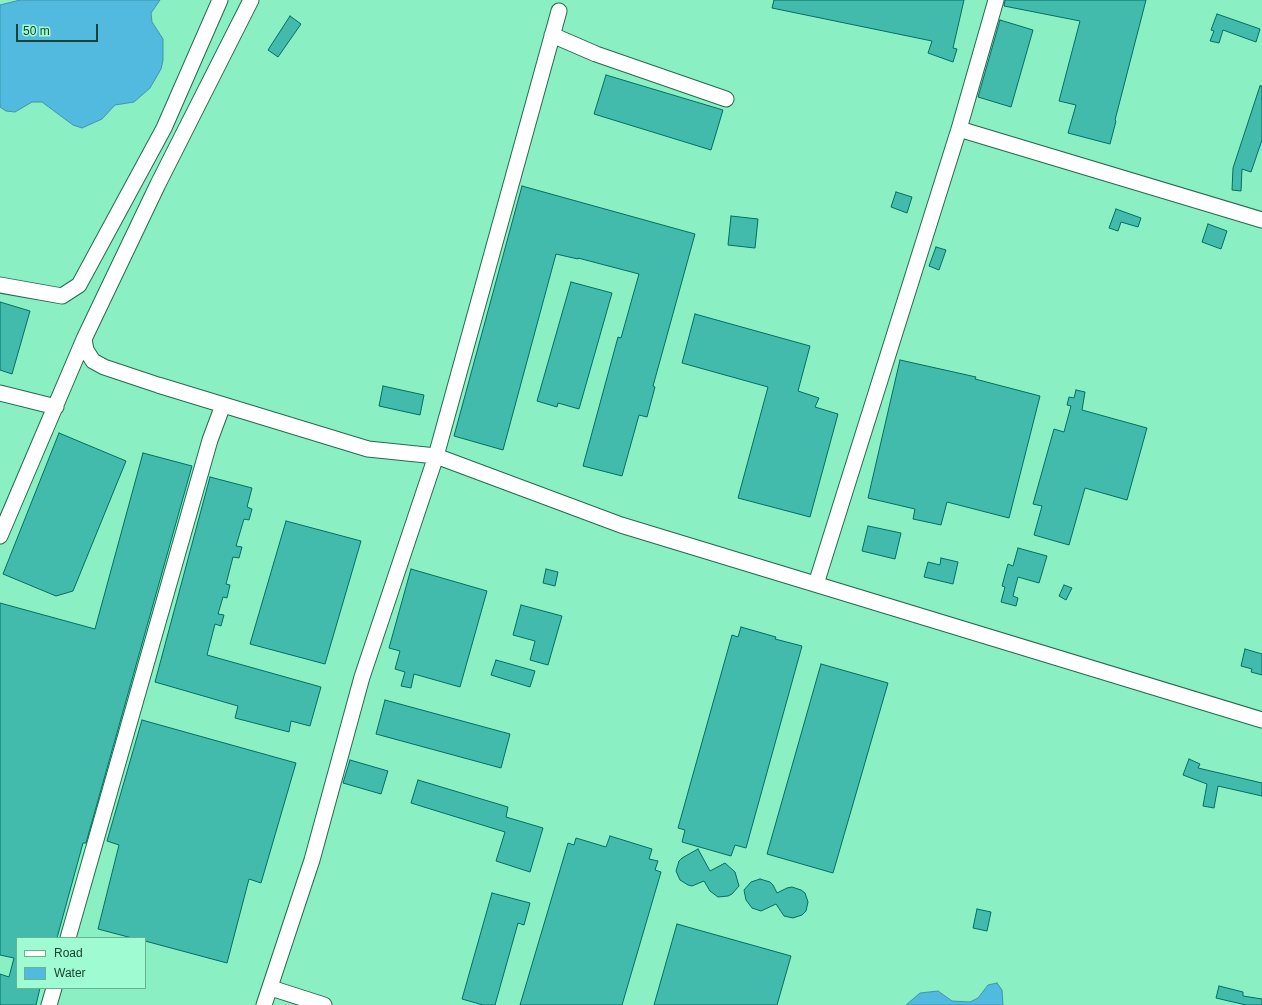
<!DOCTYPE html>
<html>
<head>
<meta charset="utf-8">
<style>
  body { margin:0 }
  #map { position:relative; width:1262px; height:1005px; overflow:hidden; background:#9ffbd1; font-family:Arial,sans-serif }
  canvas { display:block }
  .legend { position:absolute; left:16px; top:937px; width:130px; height:52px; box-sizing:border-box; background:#9ffbd1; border:1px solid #6ab191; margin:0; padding:5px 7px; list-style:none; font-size:12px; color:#1b4232 }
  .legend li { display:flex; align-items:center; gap:8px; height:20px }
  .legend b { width:20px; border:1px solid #6ab191 }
  .scale { position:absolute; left:16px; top:24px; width:82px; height:18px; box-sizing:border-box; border:2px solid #1b4232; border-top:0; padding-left:5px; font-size:12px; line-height:14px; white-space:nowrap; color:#1b4232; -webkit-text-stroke:3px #9ffbd1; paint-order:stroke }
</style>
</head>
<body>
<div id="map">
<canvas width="1262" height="1005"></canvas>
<ul class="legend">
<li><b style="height:5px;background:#fff"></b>Road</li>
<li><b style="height:11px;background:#51bade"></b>Water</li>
</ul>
<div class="scale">50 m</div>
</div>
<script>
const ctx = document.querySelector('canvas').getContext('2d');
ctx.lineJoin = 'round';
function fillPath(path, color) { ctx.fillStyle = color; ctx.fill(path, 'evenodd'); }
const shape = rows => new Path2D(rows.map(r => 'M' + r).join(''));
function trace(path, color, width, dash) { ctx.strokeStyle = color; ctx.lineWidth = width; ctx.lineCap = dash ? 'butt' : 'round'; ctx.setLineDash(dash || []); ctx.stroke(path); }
fillPath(shape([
  [0,0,1262,0,1262,1005,0,1005],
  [17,938,145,938,145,988,17,988]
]), '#8aefc2');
const water = shape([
  [20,0,160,0,151,13,152,22,163,39,163,60,161,69,150,88,134,102,115,105,102,119,82,128,73,125,42,102,32,102,15,112,6,111,0,107,0,5,20,0],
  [997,983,1002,990,1003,1005,906,1005,920,993,938,991,952,1001,970,1002,978,998,988,985,997,983]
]);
fillPath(water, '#51bade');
trace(water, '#4196aa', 1);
const building = shape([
  [774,0,964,0,953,48,957,49,953,62,928,53,932,41,772,8,774,0],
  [1005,0,1146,0,1115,120,1116,121,1110,144,1068,133,1076,105,1059,101,1080,21,1004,6,1005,0],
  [1217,14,1260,29,1256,42,1223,30,1219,43,1210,41,1214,31,1211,30,1217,14],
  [290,16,301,24,278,57,268,50,290,16],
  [1000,20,1033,30,1011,107,978,97,1000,20],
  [606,75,723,110,711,150,594,114,606,75],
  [1260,86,1262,86,1262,140,1251,172,1242,169,1241,191,1232,190,1233,168,1260,86],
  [522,186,695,234,653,386,655,387,647,417,639,415,622,476,583,466,618,337,621,338,639,274,578,258,578,259,556,254,503,450,454,436,522,186],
  [896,192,912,197,907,213,891,207,896,192],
  [1116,209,1141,218,1138,227,1121,222,1118,231,1109,228,1116,209],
  [731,216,758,219,755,248,728,245,731,216],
  [1208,224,1227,231,1221,249,1202,242,1208,224],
  [936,247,946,250,939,270,929,266,936,247],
  [571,282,612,293,579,409,558,403,557,407,537,401,571,282],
  [0,302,30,311,12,374,0,370,0,302],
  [695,314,810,346,798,391,819,398,815,407,838,414,810,517,738,498,768,387,682,363,695,314],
  [900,360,976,377,975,379,1040,396,1009,518,947,502,941,525,913,519,915,509,868,498,900,360],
  [383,386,424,395,420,415,379,406,383,386],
  [1076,390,1085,392,1082,410,1147,428,1127,500,1085,488,1069,545,1034,535,1042,506,1033,504,1054,429,1064,432,1071,406,1067,405,1069,397,1074,398,1076,390],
  [59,433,126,461,73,591,56,596,3,574,59,433],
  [143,453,192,466,86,843,83,843,57,938,17,938,17,988,40,988,36,1005,0,1005,0,974,9,977,14,958,0,955,0,603,95,629,143,453],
  [210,477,252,488,247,507,252,509,249,520,244,519,236,546,242,547,239,558,233,557,226,584,230,585,227,598,223,597,218,614,224,615,221,626,215,624,207,655,321,687,310,726,291,721,289,732,235,718,238,706,155,682,210,477],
  [286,521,361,541,325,664,250,644,286,521],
  [868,526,901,533,895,559,862,551,868,526],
  [1018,548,1047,556,1039,583,1018,577,1013,596,1018,598,1016,606,1001,602,1005,587,1002,586,1008,564,1013,566,1018,548],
  [941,558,958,562,953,584,924,577,928,562,940,565,941,558],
  [411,569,487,591,460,687,414,674,411,688,401,686,405,672,395,669,400,651,389,648,411,569],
  [546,569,558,572,555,586,543,583,546,569],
  [1064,585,1072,588,1066,600,1059,596,1064,585],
  [521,605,562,616,548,665,530,660,535,641,513,635,521,605],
  [741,627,776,637,775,639,802,646,746,848,735,845,731,856,682,842,685,830,678,828,732,635,738,637,741,627],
  [1245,649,1262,654,1262,675,1251,672,1252,669,1241,666,1245,649],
  [496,660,535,671,530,687,491,675,496,660],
  [821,664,888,683,833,873,767,854,821,664],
  [385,700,510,734,501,768,376,734,385,700],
  [142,720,296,763,261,883,249,879,227,963,145,941,145,938,132,938,98,929,119,845,107,841,142,720],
  [1189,759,1200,764,1198,768,1262,783,1262,796,1218,786,1214,808,1203,806,1207,784,1183,775,1189,759],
  [350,760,388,771,381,794,343,783,350,760],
  [418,780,508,807,506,817,543,828,530,872,496,861,505,832,411,803,418,780],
  [610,836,652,849,649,859,658,861,655,870,661,872,622,1005,520,1005,568,843,574,845,576,838,606,847,610,836],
  [698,849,710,871,725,863,735,872,739,886,732,894,728,896,718,897,710,891,704,881,692,886,688,885,680,880,676,871,679,861,682,858,698,849],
  [760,879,770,882,773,885,777,893,787,888,792,887,801,890,805,893,808,902,806,911,802,915,793,918,784,916,776,904,761,911,752,908,746,900,744,890,751,882,760,879],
  [492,893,530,903,524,925,518,923,495,1005,483,1005,462,999,492,893],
  [977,909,991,912,987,931,973,928,977,909],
  [677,924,791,956,777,1005,654,1005,677,924],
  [1219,986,1243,992,1243,996,1262,999,1262,1005,1246,1005,1216,998,1219,986]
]);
fillPath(building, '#42bbad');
trace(building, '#046e64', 1);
const minor = shape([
  [251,0,158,184,84,339,86,350,93,361,104,367,158,385,368,449,436,456,621,525,1262,720],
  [552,35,596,54,726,99],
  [959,129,1262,220],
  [0,285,62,296,79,285,164,128,220,0],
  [0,393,56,407],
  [0,536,84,339],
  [816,584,959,129,996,0],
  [68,938,210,440,223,405],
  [271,988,324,1005],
  [49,1005,54,988],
  [264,1005,312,860,362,677,436,456,559,11]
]);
trace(minor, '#236b4f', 17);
trace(minor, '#fff', 15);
</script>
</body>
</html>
